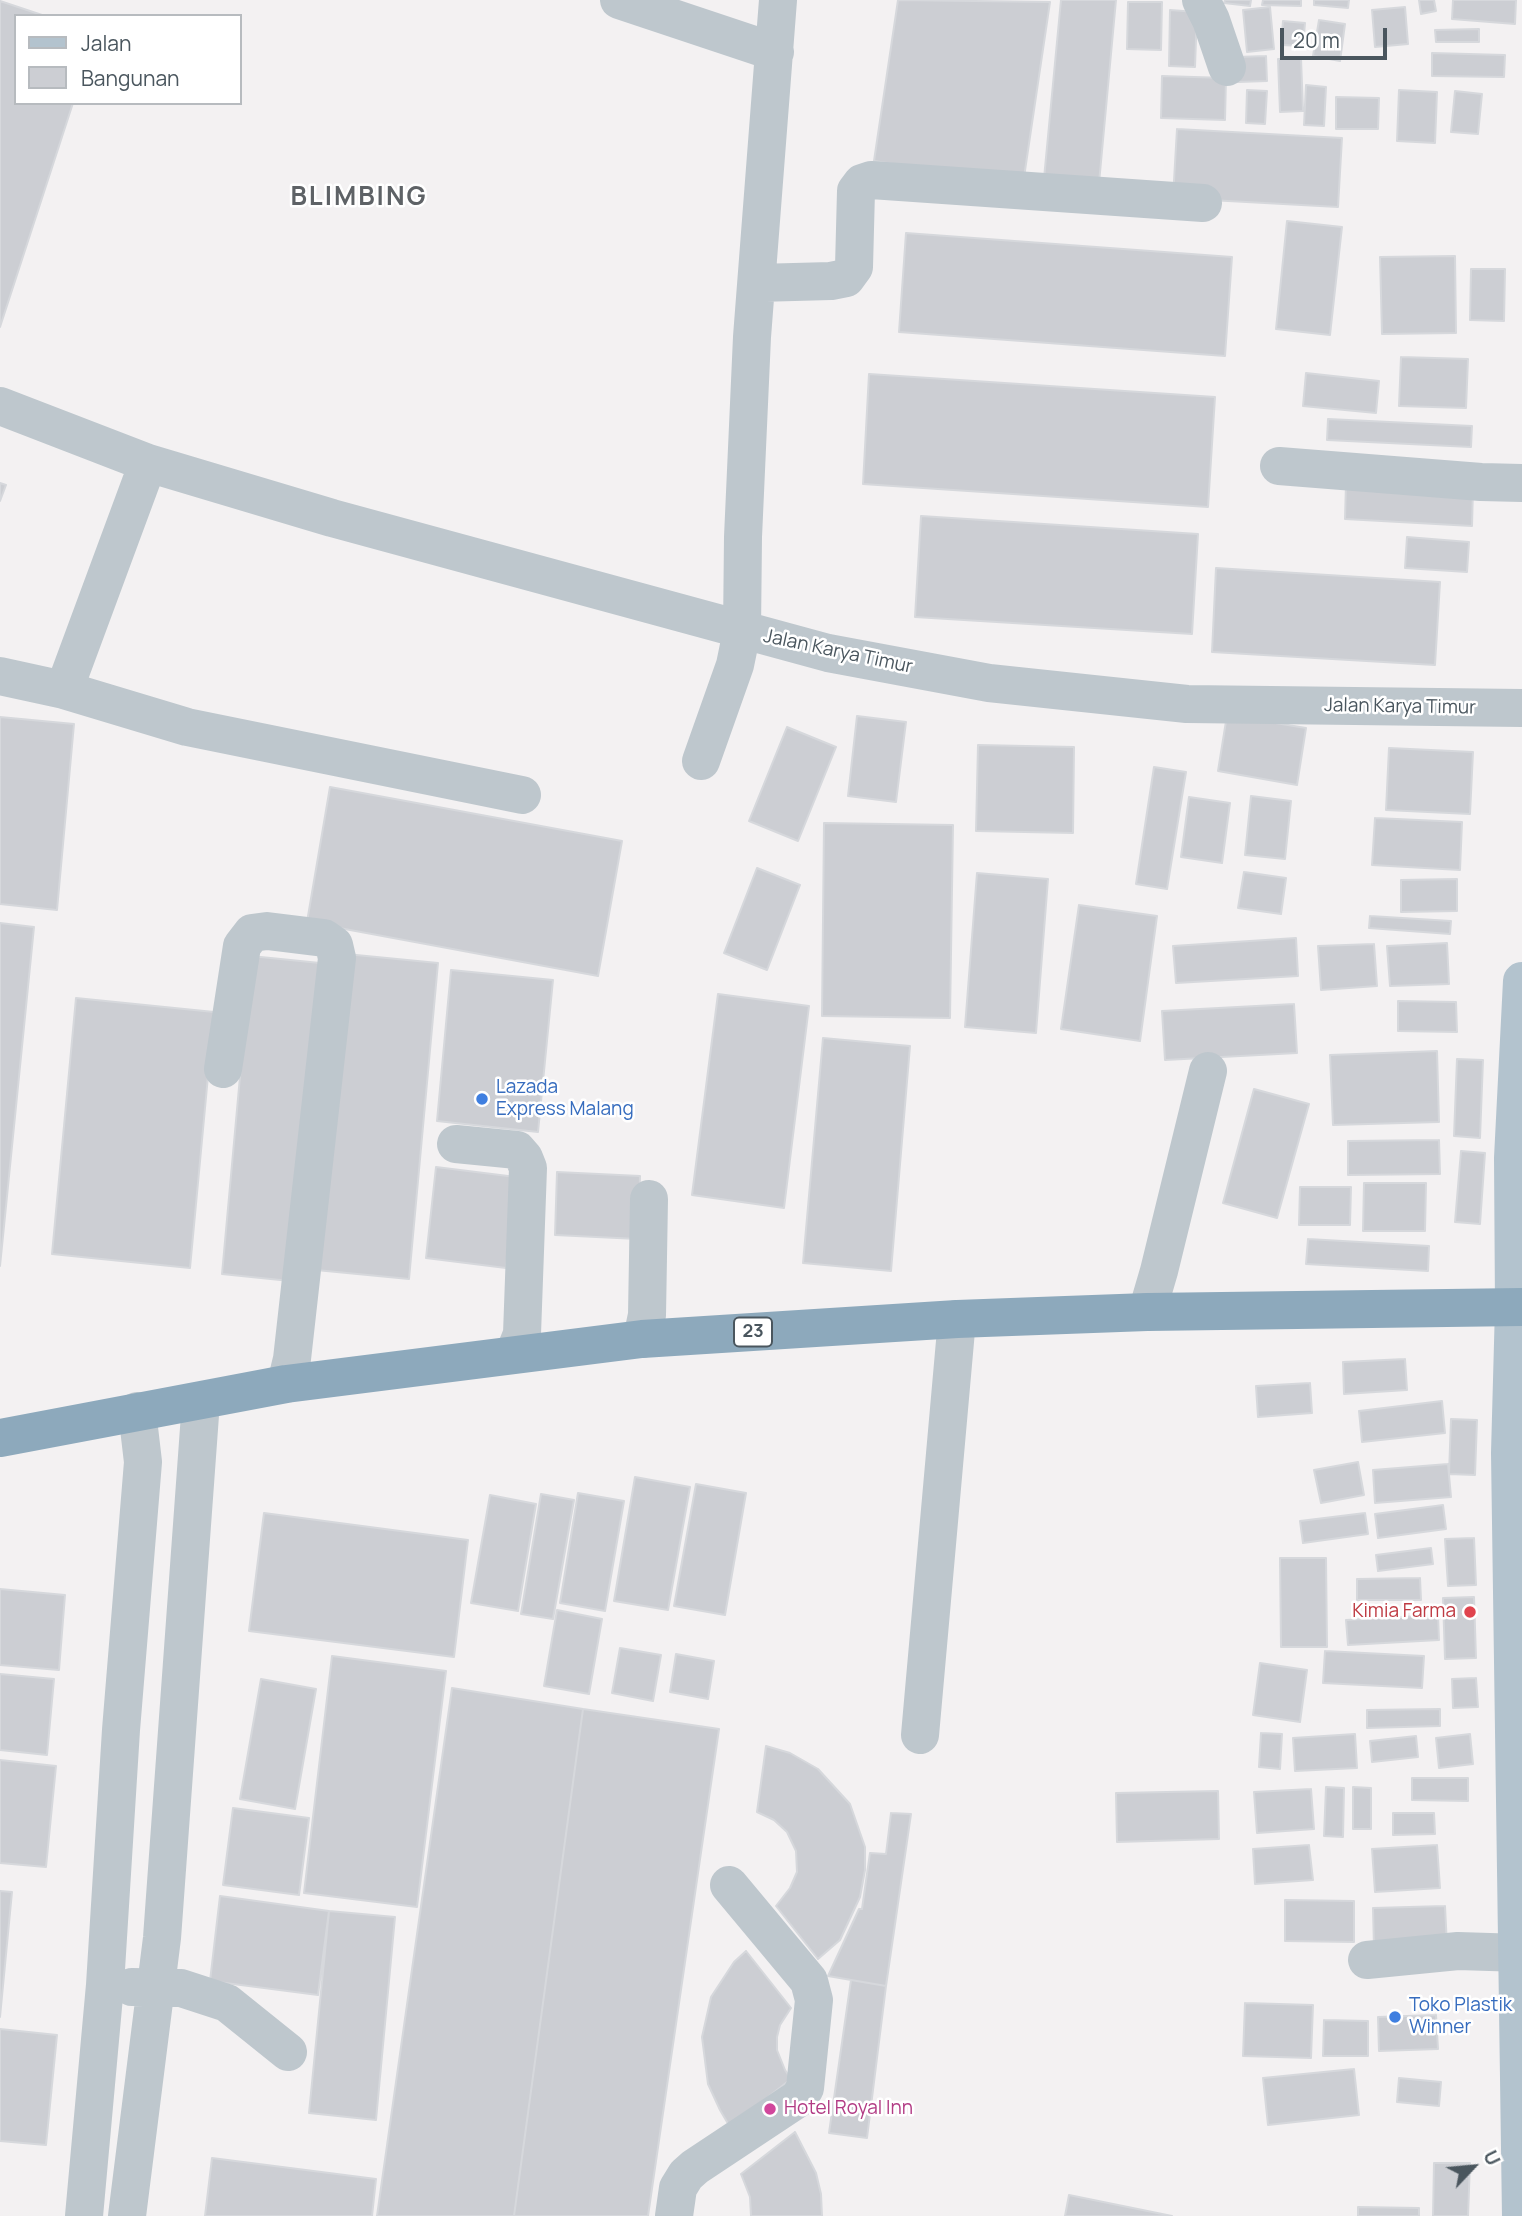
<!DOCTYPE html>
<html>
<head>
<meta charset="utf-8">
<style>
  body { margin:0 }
  #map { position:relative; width:1522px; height:2216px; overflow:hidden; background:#f3f1f2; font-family:Manrope,sans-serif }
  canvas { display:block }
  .legend { position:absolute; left:14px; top:14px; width:228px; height:91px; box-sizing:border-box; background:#fff; border:2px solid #b7bbbf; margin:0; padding:9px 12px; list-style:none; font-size:21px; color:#4a565e }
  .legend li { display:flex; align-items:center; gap:14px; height:35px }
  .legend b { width:35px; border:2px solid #b7bbbf }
  .north { position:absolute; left:1438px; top:2132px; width:70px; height:70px; -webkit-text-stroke:5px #fff; paint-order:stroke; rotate:64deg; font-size:19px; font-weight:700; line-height:28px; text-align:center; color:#4a565e }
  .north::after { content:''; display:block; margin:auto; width:24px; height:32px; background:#4a565e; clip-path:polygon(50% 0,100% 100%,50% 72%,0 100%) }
  .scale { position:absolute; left:1280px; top:28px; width:107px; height:32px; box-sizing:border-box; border:4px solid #4a565e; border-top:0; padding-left:9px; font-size:21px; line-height:24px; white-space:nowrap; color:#4a565e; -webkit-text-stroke:5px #fff; paint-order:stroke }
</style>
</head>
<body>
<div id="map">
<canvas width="1522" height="2216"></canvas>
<ul class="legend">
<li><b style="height:9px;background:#b3c3ce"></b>Jalan</li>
<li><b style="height:19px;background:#ccced3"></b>Bangunan</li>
</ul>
<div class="north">U</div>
<div class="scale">20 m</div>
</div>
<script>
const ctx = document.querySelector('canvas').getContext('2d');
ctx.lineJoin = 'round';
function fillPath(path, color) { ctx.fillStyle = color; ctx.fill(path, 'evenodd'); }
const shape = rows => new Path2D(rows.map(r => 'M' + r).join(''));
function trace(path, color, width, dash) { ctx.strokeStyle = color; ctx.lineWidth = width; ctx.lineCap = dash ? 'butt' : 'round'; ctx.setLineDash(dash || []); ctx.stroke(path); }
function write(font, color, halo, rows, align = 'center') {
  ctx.font = font + ' Manrope,sans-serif'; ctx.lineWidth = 5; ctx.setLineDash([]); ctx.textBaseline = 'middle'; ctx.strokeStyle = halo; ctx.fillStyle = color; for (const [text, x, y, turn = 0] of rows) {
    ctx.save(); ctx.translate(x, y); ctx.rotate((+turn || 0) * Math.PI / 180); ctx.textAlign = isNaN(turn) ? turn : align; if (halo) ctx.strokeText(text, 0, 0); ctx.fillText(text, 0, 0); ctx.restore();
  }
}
const building = shape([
  [898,0,1050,2,1023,184,874,161,898,0],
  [1061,0,1116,0,1098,194,1043,189,1061,0],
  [1225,0,1251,0,1250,6,1224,3,1225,0],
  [1263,0,1301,0,1301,6,1262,5,1263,0],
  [1314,0,1349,0,1348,8,1314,5,1314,0],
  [1419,0,1434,0,1436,11,1421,14,1419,0],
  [1453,0,1516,0,1515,24,1452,19,1453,0],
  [0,1,45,16,16,16,16,103,73,103,0,327,0,1],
  [1128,2,1162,2,1161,50,1127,49,1128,2],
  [1270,7,1274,49,1247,52,1243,10,1270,7],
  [1405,7,1408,44,1375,47,1372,10,1405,7],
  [1170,10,1197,12,1195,67,1169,66,1170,10],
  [1319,20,1345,24,1340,61,1313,56,1319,20],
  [1283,21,1305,23,1303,46,1281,45,1283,21],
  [1479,29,1479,42,1436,42,1435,30,1479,29],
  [1432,53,1505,55,1504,77,1432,76,1432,53],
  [1266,56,1267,81,1238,82,1237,57,1266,56],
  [1301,58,1303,111,1280,112,1278,59,1301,58],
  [1162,76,1226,78,1225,120,1161,118,1162,76],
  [1306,85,1326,87,1324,126,1304,125,1306,85],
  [1247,90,1267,91,1265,124,1246,123,1247,90],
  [1399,90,1437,92,1435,143,1397,141,1399,90],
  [1455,91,1482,94,1478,134,1451,132,1455,91],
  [1336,97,1379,98,1378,129,1336,129,1336,97],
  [1177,129,1342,138,1338,207,1173,198,1177,129],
  [1287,221,1342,227,1330,335,1276,329,1287,221],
  [906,233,1232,257,1225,356,899,332,906,233],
  [1455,256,1456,333,1382,334,1380,257,1455,256],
  [1471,269,1505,269,1504,321,1470,320,1471,269],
  [1401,357,1468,359,1466,408,1399,406,1401,357],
  [1306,373,1379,381,1376,413,1303,406,1306,373],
  [869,374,1215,397,1208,507,863,484,869,374],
  [1328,419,1472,426,1471,447,1327,440,1328,419],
  [0,483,6,485,0,501,0,483],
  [1346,483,1473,489,1472,526,1345,519,1346,483],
  [921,516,1198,534,1192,634,915,617,921,516],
  [1407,537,1469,542,1467,572,1405,568,1407,537],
  [1216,568,1440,582,1435,665,1212,652,1216,568],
  [1227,715,1306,728,1297,785,1218,771,1227,715],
  [857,716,906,722,896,802,848,796,857,716],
  [0,717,74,724,57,910,0,904,0,717],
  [787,727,836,747,798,841,749,821,787,727],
  [978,745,1074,747,1073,833,976,831,978,745],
  [1389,748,1473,752,1470,814,1386,810,1389,748],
  [1154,767,1186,772,1167,889,1136,884,1154,767],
  [330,787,622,841,598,976,307,922,330,787],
  [1251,796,1291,801,1285,859,1245,855,1251,796],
  [1189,797,1230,803,1222,863,1181,857,1189,797],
  [1375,818,1462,822,1460,870,1372,865,1375,818],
  [824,823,953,825,950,1018,822,1016,824,823],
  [757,868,800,885,767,970,724,953,757,868],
  [1244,872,1286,878,1281,914,1238,908,1244,872],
  [977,873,1048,879,1036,1033,965,1027,977,873],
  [1457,879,1457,911,1401,912,1401,880,1457,879],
  [1079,905,1157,916,1140,1041,1061,1029,1079,905],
  [1370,916,1451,921,1450,934,1369,928,1370,916],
  [0,923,34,927,0,1266,0,923],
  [1296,938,1298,976,1176,983,1173,946,1296,938],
  [1447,943,1449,984,1390,986,1387,946,1447,943],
  [1374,944,1377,986,1321,990,1318,946,1374,944],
  [346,954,438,963,409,1279,316,1270,346,954],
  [251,956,320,963,290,1281,222,1274,251,956],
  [451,970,553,980,538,1132,437,1121,451,970],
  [718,994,809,1006,784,1208,692,1195,718,994],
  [76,998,214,1012,190,1268,52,1254,76,998],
  [1398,1001,1456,1002,1457,1032,1398,1031,1398,1001],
  [1294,1004,1297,1053,1165,1060,1162,1011,1294,1004],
  [823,1038,910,1046,891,1271,803,1263,823,1038],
  [1437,1051,1439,1122,1333,1125,1330,1055,1437,1051],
  [1457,1059,1483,1060,1480,1138,1454,1136,1457,1059],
  [1254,1089,1309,1104,1277,1218,1223,1203,1254,1089],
  [1439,1140,1440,1174,1348,1175,1348,1141,1439,1140],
  [1461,1151,1485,1153,1480,1224,1455,1222,1461,1151],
  [436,1167,516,1177,506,1268,426,1258,436,1167],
  [557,1172,640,1176,638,1239,555,1235,557,1172],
  [1364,1183,1426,1183,1425,1231,1363,1231,1364,1183],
  [1300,1187,1351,1187,1350,1225,1299,1225,1300,1187],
  [1308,1239,1429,1246,1428,1271,1306,1264,1308,1239],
  [1405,1359,1407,1390,1344,1394,1343,1362,1405,1359],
  [1310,1383,1312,1413,1258,1417,1256,1386,1310,1383],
  [1442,1401,1445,1433,1362,1442,1359,1411,1442,1401],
  [1451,1419,1477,1420,1475,1475,1449,1474,1451,1419],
  [1358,1462,1364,1495,1321,1503,1314,1470,1358,1462],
  [1448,1464,1451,1497,1375,1503,1373,1470,1448,1464],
  [635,1477,690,1487,668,1610,614,1601,635,1477],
  [696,1484,746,1493,725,1615,674,1606,696,1484],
  [578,1493,624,1501,605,1611,560,1603,578,1493],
  [541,1494,574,1500,553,1619,521,1614,541,1494],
  [490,1495,536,1504,518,1611,471,1603,490,1495],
  [1443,1505,1446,1529,1378,1538,1375,1514,1443,1505],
  [264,1513,468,1540,454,1657,249,1631,264,1513],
  [1365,1513,1368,1534,1303,1543,1300,1521,1365,1513],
  [1474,1538,1476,1585,1448,1586,1445,1539,1474,1538],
  [1431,1548,1433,1564,1378,1571,1376,1555,1431,1548],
  [1280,1558,1326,1558,1327,1647,1281,1647,1280,1558],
  [1420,1578,1421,1600,1357,1600,1357,1579,1420,1578],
  [0,1589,65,1595,59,1670,0,1665,0,1589],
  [1474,1597,1476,1658,1445,1659,1443,1598,1474,1597],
  [557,1610,602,1619,589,1694,544,1686,557,1610],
  [1438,1615,1439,1640,1348,1645,1346,1620,1438,1615],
  [620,1648,661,1655,653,1701,612,1693,620,1648],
  [1325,1651,1424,1656,1422,1688,1323,1683,1325,1651],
  [676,1654,714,1661,708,1699,670,1692,676,1654],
  [332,1656,446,1671,417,1907,304,1893,332,1656],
  [1260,1663,1307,1670,1300,1722,1253,1715,1260,1663],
  [0,1674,54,1679,47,1755,0,1750,0,1674],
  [1476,1678,1478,1707,1453,1708,1452,1679,1476,1678],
  [261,1679,316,1689,295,1809,240,1799,261,1679],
  [452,1688,583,1709,514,2216,377,2216,452,1688],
  [583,1709,719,1729,648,2216,514,2216,583,1709],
  [1440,1709,1440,1726,1367,1728,1367,1710,1440,1709],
  [1261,1733,1282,1734,1280,1769,1259,1767,1261,1733],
  [1355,1734,1357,1768,1295,1771,1293,1738,1355,1734],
  [1470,1734,1473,1764,1439,1768,1436,1738,1470,1734],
  [1416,1736,1418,1757,1372,1762,1370,1741,1416,1736],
  [766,1746,790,1753,818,1769,850,1804,865,1847,865,1870,860,1897,840,1940,818,1959,776,1906,790,1888,797,1872,796,1851,787,1832,774,1820,757,1812,766,1746],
  [0,1760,56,1766,46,1867,0,1863,0,1760],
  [1412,1778,1468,1778,1468,1801,1412,1800,1412,1778],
  [1326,1787,1344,1788,1343,1837,1324,1836,1326,1787],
  [1353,1787,1371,1788,1371,1829,1353,1829,1353,1787],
  [1311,1789,1314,1829,1257,1833,1254,1792,1311,1789],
  [1218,1791,1219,1839,1117,1842,1116,1793,1218,1791],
  [233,1808,309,1818,299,1895,223,1885,233,1808],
  [891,1813,911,1814,886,1986,828,1976,859,1909,862,1909,870,1853,886,1854,891,1813],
  [1393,1813,1434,1813,1435,1834,1393,1835,1393,1813],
  [1309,1845,1313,1880,1255,1884,1253,1849,1309,1845],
  [1437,1845,1440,1888,1375,1892,1372,1849,1437,1845],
  [0,1891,12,1892,0,2017,0,1891],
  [220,1896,329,1911,318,1995,210,1981,220,1896],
  [1285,1900,1354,1901,1354,1942,1285,1941,1285,1900],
  [1445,1906,1447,1946,1374,1948,1373,1908,1445,1906],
  [329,1911,395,1917,376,2120,309,2113,329,1911],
  [746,1951,791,2008,780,2025,777,2037,777,2050,785,2070,791,2079,730,2127,720,2110,708,2084,702,2037,711,1997,734,1962,746,1951],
  [851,1980,886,1986,867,2138,829,2133,851,1980],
  [1245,2003,1313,2005,1311,2058,1243,2056,1245,2003],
  [1436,2015,1438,2049,1379,2051,1378,2017,1436,2015],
  [1324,2020,1368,2021,1368,2056,1323,2056,1324,2020],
  [0,2029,57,2035,46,2145,0,2141,0,2029],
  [1354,2069,1359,2115,1268,2125,1263,2078,1354,2069],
  [1399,2078,1441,2082,1439,2106,1397,2102,1399,2078],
  [795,2132,816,2173,821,2194,822,2216,751,2216,750,2197,741,2174,795,2132],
  [212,2158,376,2179,372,2216,205,2216,212,2158],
  [1434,2163,1470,2163,1468,2216,1433,2216,1434,2163],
  [1069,2195,1172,2216,1065,2216,1069,2195],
  [1358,2207,1419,2208,1419,2216,1358,2216,1358,2207]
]);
fillPath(building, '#ccced3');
trace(building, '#d6d8dc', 2);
trace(shape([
  [619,0,775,52],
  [1201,0,1211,20,1227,67],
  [757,283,831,281,846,278,854,267,856,191,862,183,871,180,1203,203],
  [0,406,148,463,332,518,828,653,989,683,1187,704,1522,708],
  [1279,466,1481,482,1522,483],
  [0,676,64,690,148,463],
  [64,690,187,727,522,795],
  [701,761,735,665,742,631,743,537,752,337,778,0],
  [223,1069,242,946,252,933,267,931,324,938,334,945,337,958,292,1359,286,1384],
  [456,1144,517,1150,524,1158,528,1168,522,1334,514,1354],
  [1147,1312,1159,1271,1208,1071],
  [642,1339,647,1315,649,1199],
  [920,1735,957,1319],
  [1367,1960,1458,1951,1522,1953],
  [132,1987,181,1988,227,2003,288,2052],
  [84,2216,105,1985,121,1730,143,1462,137,1411],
  [127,2216,162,1938,201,1401],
  [674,2216,678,2188,686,2175,695,2167,799,2098,805,2088,814,2000,809,1981,729,1885]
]), '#bec7cd', 38);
trace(shape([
  [1521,2216,1510,1453,1514,1307,1513,1158,1522,981]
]), '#b3c3ce', 38);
trace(shape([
  [0,1438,286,1384,642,1339,957,1319,1147,1312,1522,1307]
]), '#8da9bc', 38);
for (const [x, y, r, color] of [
  [482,1099,7,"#3f7fe0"],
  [1470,1612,7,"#e0444e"],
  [1395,2017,7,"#3f7fe0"],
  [770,2109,7,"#d1479c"]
]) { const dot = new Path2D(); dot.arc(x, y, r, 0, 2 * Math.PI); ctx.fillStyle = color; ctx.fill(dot); trace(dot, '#fff', 2.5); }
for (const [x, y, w] of [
  [753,1332,38]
]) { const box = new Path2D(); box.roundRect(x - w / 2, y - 14.5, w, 29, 5); ctx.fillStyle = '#fff'; ctx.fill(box); trace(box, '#4a565e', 2); }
write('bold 18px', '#4a565e', null, [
  ["23",753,1332]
]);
write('19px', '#4a565e', '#fff', [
  ["Jalan Karya Timur",838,652,12],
  ["Jalan Karya Timur",1400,707,1]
]);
write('19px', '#366cbe', '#fff', [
  ["Lazada",496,1088],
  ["Express Malang",496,1110],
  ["Toko Plastik",1409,2006],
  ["Winner",1409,2028]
], 'left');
write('19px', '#be3a42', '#fff', [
  ["Kimia Farma",1456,1612]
], 'right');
write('19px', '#b23c85', '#fff', [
  ["Hotel Royal Inn",784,2109]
], 'left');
ctx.letterSpacing = '2px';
write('bold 26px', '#5e6266', '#fff', [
  ["BLIMBING",359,198]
]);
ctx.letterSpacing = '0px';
</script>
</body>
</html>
